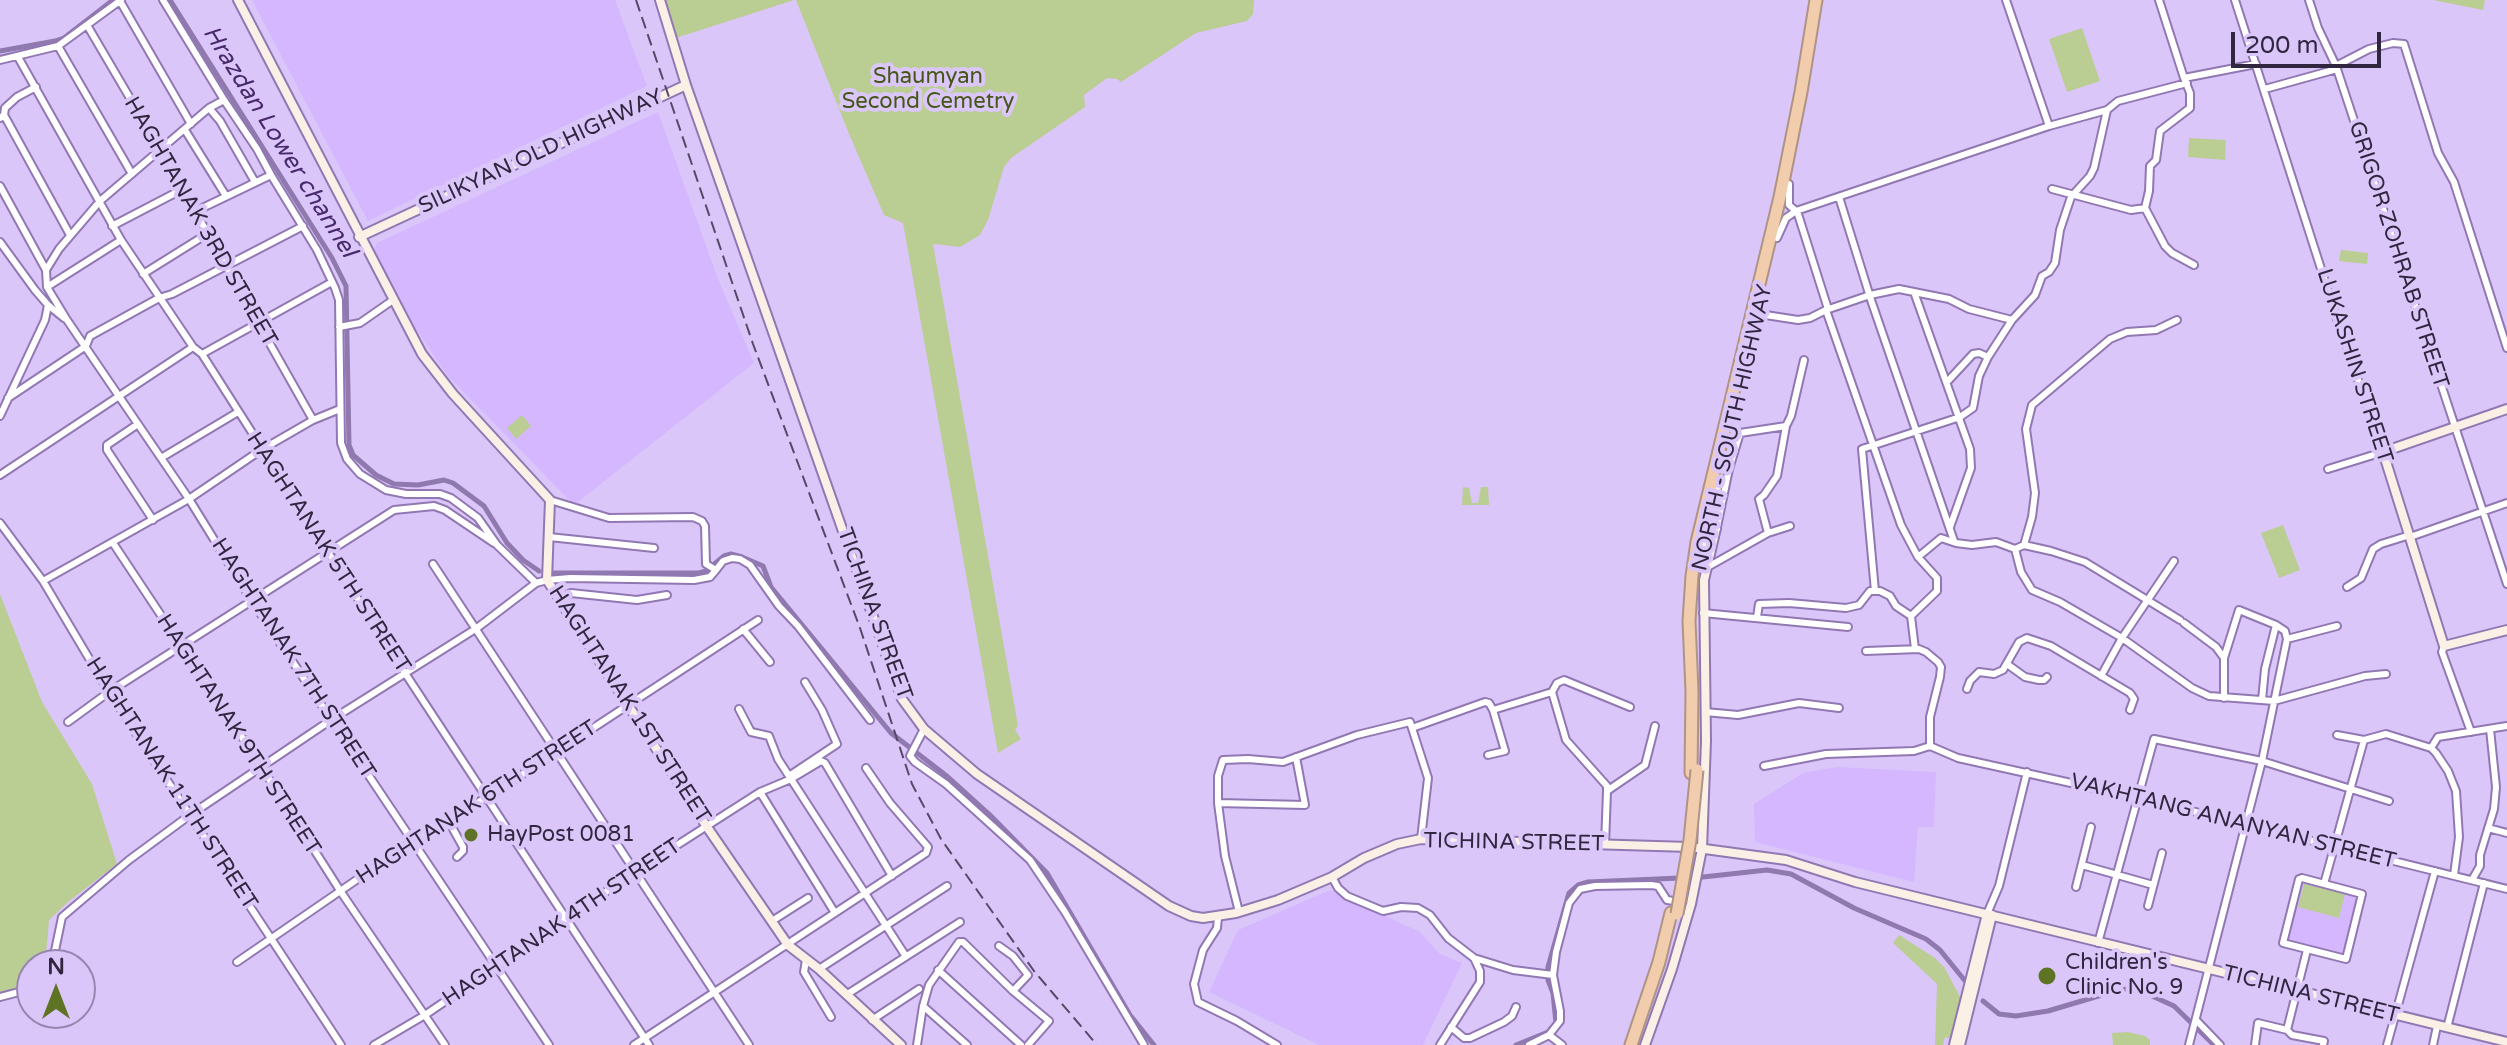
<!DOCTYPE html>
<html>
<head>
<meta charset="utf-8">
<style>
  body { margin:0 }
  #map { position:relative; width:2507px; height:1045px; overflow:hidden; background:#dbc6fa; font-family:"Varela Round",sans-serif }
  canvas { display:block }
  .north { position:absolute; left:16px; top:949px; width:80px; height:80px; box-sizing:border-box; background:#dbc6fa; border:2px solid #9786af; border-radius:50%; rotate:0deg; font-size:22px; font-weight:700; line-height:32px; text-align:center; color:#31263f }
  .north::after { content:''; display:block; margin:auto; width:28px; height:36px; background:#5e7424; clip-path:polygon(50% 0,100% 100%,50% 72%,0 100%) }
  .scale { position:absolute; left:2231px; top:32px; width:150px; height:36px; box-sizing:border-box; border:4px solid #31263f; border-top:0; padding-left:10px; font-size:24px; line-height:28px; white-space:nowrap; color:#31263f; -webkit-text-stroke:6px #dbc6fa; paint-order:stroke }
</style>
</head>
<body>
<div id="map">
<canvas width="2507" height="1045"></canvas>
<div class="north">N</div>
<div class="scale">200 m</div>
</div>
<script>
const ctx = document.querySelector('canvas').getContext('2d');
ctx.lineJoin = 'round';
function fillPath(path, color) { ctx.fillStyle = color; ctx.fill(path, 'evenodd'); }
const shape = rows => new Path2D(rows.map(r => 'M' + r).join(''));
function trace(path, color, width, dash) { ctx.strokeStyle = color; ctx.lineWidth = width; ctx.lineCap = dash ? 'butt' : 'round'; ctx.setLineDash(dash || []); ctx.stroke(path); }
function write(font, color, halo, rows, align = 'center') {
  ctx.font = font + ' "Varela Round",sans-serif'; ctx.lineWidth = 8; ctx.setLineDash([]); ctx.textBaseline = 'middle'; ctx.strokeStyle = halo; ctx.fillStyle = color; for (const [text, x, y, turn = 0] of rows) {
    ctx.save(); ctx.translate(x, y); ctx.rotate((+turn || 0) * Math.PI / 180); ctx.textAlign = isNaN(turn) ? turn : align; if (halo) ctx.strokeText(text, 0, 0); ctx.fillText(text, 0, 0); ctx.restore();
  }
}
fillPath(shape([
  [252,0,615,0,647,86,368,221],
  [658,112,718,279,754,363,574,505,447,375,410,320,373,252,377,243],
  [1837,767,1936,772,1934,827,1918,827,1914,882,1755,842,1754,804,1803,773],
  [2303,882,2358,896,2343,954,2288,940],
  [1330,890,1420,932,1440,954,1462,963,1423,1045,1319,1045,1209,992,1238,930]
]), '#d4b7fe');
fillPath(shape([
  [666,0,794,0,676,38],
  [796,0,1254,0,1253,14,1247,21,1196,33,1121,82,1117,79,1107,78,1084,95,1085,107,1011,158,1004,167,988,220,980,235,960,247,933,244,1018,726,1015,730,1021,739,998,753,903,223,884,215,849,134],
  [2433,0,2485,0,2483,10],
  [2082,28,2100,81,2067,92,2049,39],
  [2189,138,2226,140,2225,160,2188,157],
  [2341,250,2368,253,2367,264,2339,261],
  [522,415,531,426,516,439,507,428],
  [1463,487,1469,488,1472,503,1478,503,1481,487,1488,487,1489,505,1462,505],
  [2283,525,2300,570,2279,578,2261,533],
  [0,594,42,702,92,784,117,864,68,902,49,920,46,955,43,965,32,965,32,982,15,991,0,994],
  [2304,884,2345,894,2339,918,2298,907],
  [1899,935,1935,958,1944,967,1963,1002,1956,1040,1945,1037,1943,1045,1935,1045,1937,984,1893,943],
  [2128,1032,2145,1036,2150,1040,2150,1045,2113,1045,2112,1033]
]), '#bacd92');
trace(shape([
  [170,0,332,258,346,286,349,445,353,455,376,475,394,484,418,485,444,480,453,483,484,506,507,543,523,560,539,571],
  [0,51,55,41,64,38,113,0],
  [553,573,699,573,706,571,724,556,731,554,742,557,763,566,771,587,891,733,948,777,990,815,1047,873,1130,1015,1154,1045],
  [1983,1001,1999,1014,2016,1016,2048,1011,2122,989,2139,990,2174,1006,2214,1045],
  [1516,1045,1548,1032,1556,1023,1553,993,1548,980,1548,967,1569,893,1578,885,1588,882,1703,877,1767,870,1791,874,1854,908,1926,939,1940,950,1966,982]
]), '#8f79ae', 5);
const street = shape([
  [163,0,224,100,257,149,271,175,317,250,335,288,339,300,341,443,347,459,360,474,386,490,406,494,440,494,451,498,478,518,497,545,536,583],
  [2006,0,2049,126],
  [2159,0,2184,78,2256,64],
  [2235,0,2339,325,2383,452,2328,469],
  [2309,0,2318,28,2336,66,2507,584],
  [120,1,191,124],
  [87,25,161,151,313,420],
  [58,46,132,174],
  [18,57,121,240,193,347,202,354,405,673,649,1045],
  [0,60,58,46,121,0],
  [2336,66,2369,49,2393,43,2404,44,2438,153,2454,182,2507,348],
  [2184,78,2190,93,2190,108,2160,131,2156,160,2150,166,2149,191,2145,208,2165,246,2172,253,2194,265],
  [2265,89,2337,69],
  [209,108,220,121,255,182],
  [4,115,70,235],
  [0,118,4,115,5,108,17,97,36,87],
  [185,130,226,196],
  [1789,184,1789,205,1796,211],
  [0,186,46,270,47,287,67,320,189,499,252,601,549,1045],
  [2052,189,2131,210,2145,208],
  [1839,197,1871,300,1954,541],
  [1797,211,1828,309],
  [194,212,271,175],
  [112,226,183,189],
  [1777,238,1786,218,1796,211,2049,126,2107,110],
  [0,242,35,290,48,305,64,318],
  [46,270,59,249,100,201,209,108,224,100],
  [143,274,207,234],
  [47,287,121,240],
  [1914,292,1970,449,1971,468,1950,527],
  [1759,314,1798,320,1810,318,1826,310],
  [339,327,360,323,393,300],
  [202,354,332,282],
  [1947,382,1973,354,1979,353,1988,357],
  [8,398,86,346,90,336,159,298,172,294,303,226],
  [0,416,45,320,48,305],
  [138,424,107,445,107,450,153,520],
  [161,458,238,412],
  [0,475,193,347],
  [0,523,43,581,109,692,341,1045],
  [1717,527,1729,469,1740,433,1786,426],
  [1768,533,1759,499,1764,495,1777,476,1786,426,1791,416,1804,360],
  [549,537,654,548],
  [2410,537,2507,503],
  [113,543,257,760,341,892,445,1045],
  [2024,545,2032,517,2035,493,2026,429,2032,405,2110,339,2127,332,2156,330,2177,320],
  [2015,549,2021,572,2032,590,2060,602,2122,638,2192,688,2209,696,2274,701,2365,676,2386,674],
  [1918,557,1941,538,1956,543,1972,545,1996,542,2015,549,2024,545,2051,551,2085,562,2180,620],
  [433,564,749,1045],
  [1706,568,1768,533,1790,526],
  [716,570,723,561,732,558,740,559,750,565,779,606,798,626,870,720],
  [43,581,189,499,261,450,313,420,340,409],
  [2347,587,2361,578,2373,549,2381,544,2410,535],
  [1875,591,1862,449,1960,417,1973,408,1979,376,1988,357,2012,320,2035,295,2042,276,2049,272,2055,263,2060,230,2071,197,2090,176,2094,168,2107,110,2118,101,2187,83],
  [561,598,571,593,637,600,667,595],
  [1703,613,1848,627],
  [1911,616,1937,591,1937,578,1918,557,1901,525,1826,310,1870,295,1899,289,1949,299,1969,309,2012,320],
  [1757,617,1759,604,1789,603,1846,608,1859,605,1870,591,1880,591,1890,596,1896,606,1911,616,1915,649],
  [2184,623,2216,647,2224,658],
  [743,629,770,662],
  [2287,639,2337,626],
  [2444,646,2442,652,2471,732],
  [1866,651,1919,649,1926,652,1938,662,1941,667,1940,677,1930,717,1930,746,1958,758,2139,798,2507,889],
  [2007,664,2025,677,2039,680,2044,680,2047,677],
  [2101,676,2122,638,2174,561],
  [1967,689,1970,681,1979,672,1994,674,2003,670,2019,642,2027,638,2051,646,2130,693,2134,699,2130,710],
  [1552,692,1566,740,1607,786,1607,791],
  [2224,698,2224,658,2239,610,2276,625,2285,631,2287,639],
  [2262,700,2265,669,2276,625],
  [739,709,751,732,769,736,778,759,905,955],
  [1493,710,1552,692,1557,683,1564,680,1630,707],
  [1705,712,1738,715,1799,703,1839,708],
  [68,722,109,692,394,510,434,506,445,510,494,543],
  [1412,728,1485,702,1489,703,1493,710,1505,751,1488,755],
  [924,729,910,756,915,762,946,784,1030,860,1065,912,1144,1045],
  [2337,735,2364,740,2386,734,2431,748,2436,753,2448,771,2456,791,2459,837,2454,875],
  [2431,748,2438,737,2507,726],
  [1764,766,1826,754,1914,751,1930,746],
  [789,776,837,744,822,710,805,682],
  [760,792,835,913],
  [1218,803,1305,805,1296,757],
  [448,820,463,847,463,851,457,857],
  [2488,828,2507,833],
  [1605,845,1607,791,1645,765,1655,726],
  [2082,865,2153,885],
  [1332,877,1338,888,1347,896,1383,911,1401,907,1418,908,1430,915,1448,938,1474,958,1513,970,1553,975,1560,1011,1560,1021,1549,1035,1529,1045],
  [2302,878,2362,894,2346,959,2283,943,2299,879,2302,878],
  [2472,880,2480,866,2480,855,2494,809,2496,787,2490,729],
  [2324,884,2364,740],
  [2076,887,2091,827],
  [2148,906,2162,853],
  [1239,912,1225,856,1218,803,1218,776,1223,760,1248,759,1283,762,1357,735,1410,722,1428,778,1421,839],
  [1987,914,1999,886,2027,772],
  [1218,917,1217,928,1203,950,1194,984,1198,1002,1237,1021,1277,1045],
  [772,921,808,898],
  [2098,943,2154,739,2262,761,2389,801],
  [999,946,1013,956,1028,975,1013,991],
  [806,960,804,972,831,1017],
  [237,962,413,841,497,791,758,620],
  [52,965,62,917,129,860,190,815,331,720,477,628,536,583,547,580,570,578,694,580,710,577,716,570,706,564,705,526,702,521,693,517,609,518,550,500],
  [819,969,947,886],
  [938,970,1021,1045],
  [1553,975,1556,952,1569,903,1580,889,1595,886,1651,885,1658,886,1667,900,1681,902],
  [846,995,960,922],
  [0,997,19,992,32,985],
  [923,1006,967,1045],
  [872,1020,919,989],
  [2196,1020,2220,1045],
  [1451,1027,1464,1038,1470,1038,1504,1022,1512,1016,1516,1007],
  [2447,1028,2484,883],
  [2287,1030,2307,950],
  [1549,1035,1562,1045],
  [374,1045,425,1015,635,872,760,792,791,779,821,761,825,763,892,876],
  [634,1045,926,853,928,847,890,803,866,768],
  [917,1045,923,1006,929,985,959,942,963,942,1013,991,1049,1021,1028,1045],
  [1440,1045,1480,982,1480,971,1474,958],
  [2189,1045,2262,761,2287,639],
  [2255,1045,2258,1023,2287,1030,2292,1035,2324,1041,2323,1045],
  [2387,1045,2435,871],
  [2433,1045,2437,1026]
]);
const secondary = shape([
  [238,0,422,354,453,394,550,500,547,580,707,827,788,945,819,969,901,1045],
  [660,0,686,85,902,699,924,729,977,774,1169,906,1191,916,1203,918,1236,913,1278,900,1332,877,1364,858,1397,844,1421,839,1690,847,1786,860,1855,882,2507,1042],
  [359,237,686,85],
  [2507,409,2383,452,2444,646,2507,630],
  [1701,557,1708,536,1716,529],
  [1645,1045,1672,969,1691,904,1702,849,1706,741,1704,580,1716,528,1714,515,1717,486],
  [1954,1045,1987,914],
  [1960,1045,1992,915]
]);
const highway = shape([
  [1691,773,1692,691,1689,621,1692,576,1697,542,1780,197,1801,92,1816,0],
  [1631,1045,1659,962,1671,913]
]);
trace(street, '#9178b3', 10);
trace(secondary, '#9178b3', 12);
trace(highway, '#ae9386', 15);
trace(street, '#fff', 6);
trace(secondary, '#fbf0e6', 8);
trace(highway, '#f2cdad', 11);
trace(shape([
  [636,0,753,344,860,628,912,784,941,839,1034,971,1097,1045]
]), '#564968', 2, [12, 6]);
const highwayBridge = shape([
  [1677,914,1690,840,1697,770]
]);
trace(highwayBridge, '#ae9386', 15, []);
trace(highwayBridge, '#f2cdad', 11);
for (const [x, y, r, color] of [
  [471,835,8,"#5e7424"],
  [2047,976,10,"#5e7424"]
]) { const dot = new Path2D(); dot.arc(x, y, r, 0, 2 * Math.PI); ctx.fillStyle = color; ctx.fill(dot); trace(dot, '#dbc6fa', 3); }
write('22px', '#465616', '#dbc6fa', [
  ["Shaumyan",928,77],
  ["Second Cemetry",928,102]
]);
write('22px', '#31263f', '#dbc6fa', [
  ["SILIKYAN OLD HIGHWAY",541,152,-25],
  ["HAGHTANAK 3RD STREET",200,222,60],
  ["GRIGOR ZOHRAB STREET",2398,255,72],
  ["LUKASHIN STREET",2354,366,72],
  ["NORTH - SOUTH HIGHWAY",1733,428,-77],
  ["HAGHTANAK 5TH STREET",328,553,57],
  ["TICHINA STREET",874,614,70],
  ["HAGHTANAK 7TH STREET",293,659,57],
  ["HAGHTANAK 1ST STREET",629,705,57],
  ["HAGHTANAK 9TH STREET",238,735,57],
  ["HAGHTANAK 11TH STREET",171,784,57],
  ["HAGHTANAK 6TH STREET",477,803,-33],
  ["VAKHTANG ANANYAN STREET",2233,822,14],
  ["TICHINA STREET",1514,843,1],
  ["HAGHTANAK 4TH STREET",562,923,-34],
  ["TICHINA STREET",2311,995,14]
]);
write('22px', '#31263f', '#dbc6fa', [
  ["HayPost 0081",487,835],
  ["Children's",2065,963],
  ["Clinic No. 9",2065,988]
], 'left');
write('italic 24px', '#48296b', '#dbc6fa', [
  ["Hrazdan Lower channel",279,142,58]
]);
</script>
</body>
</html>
